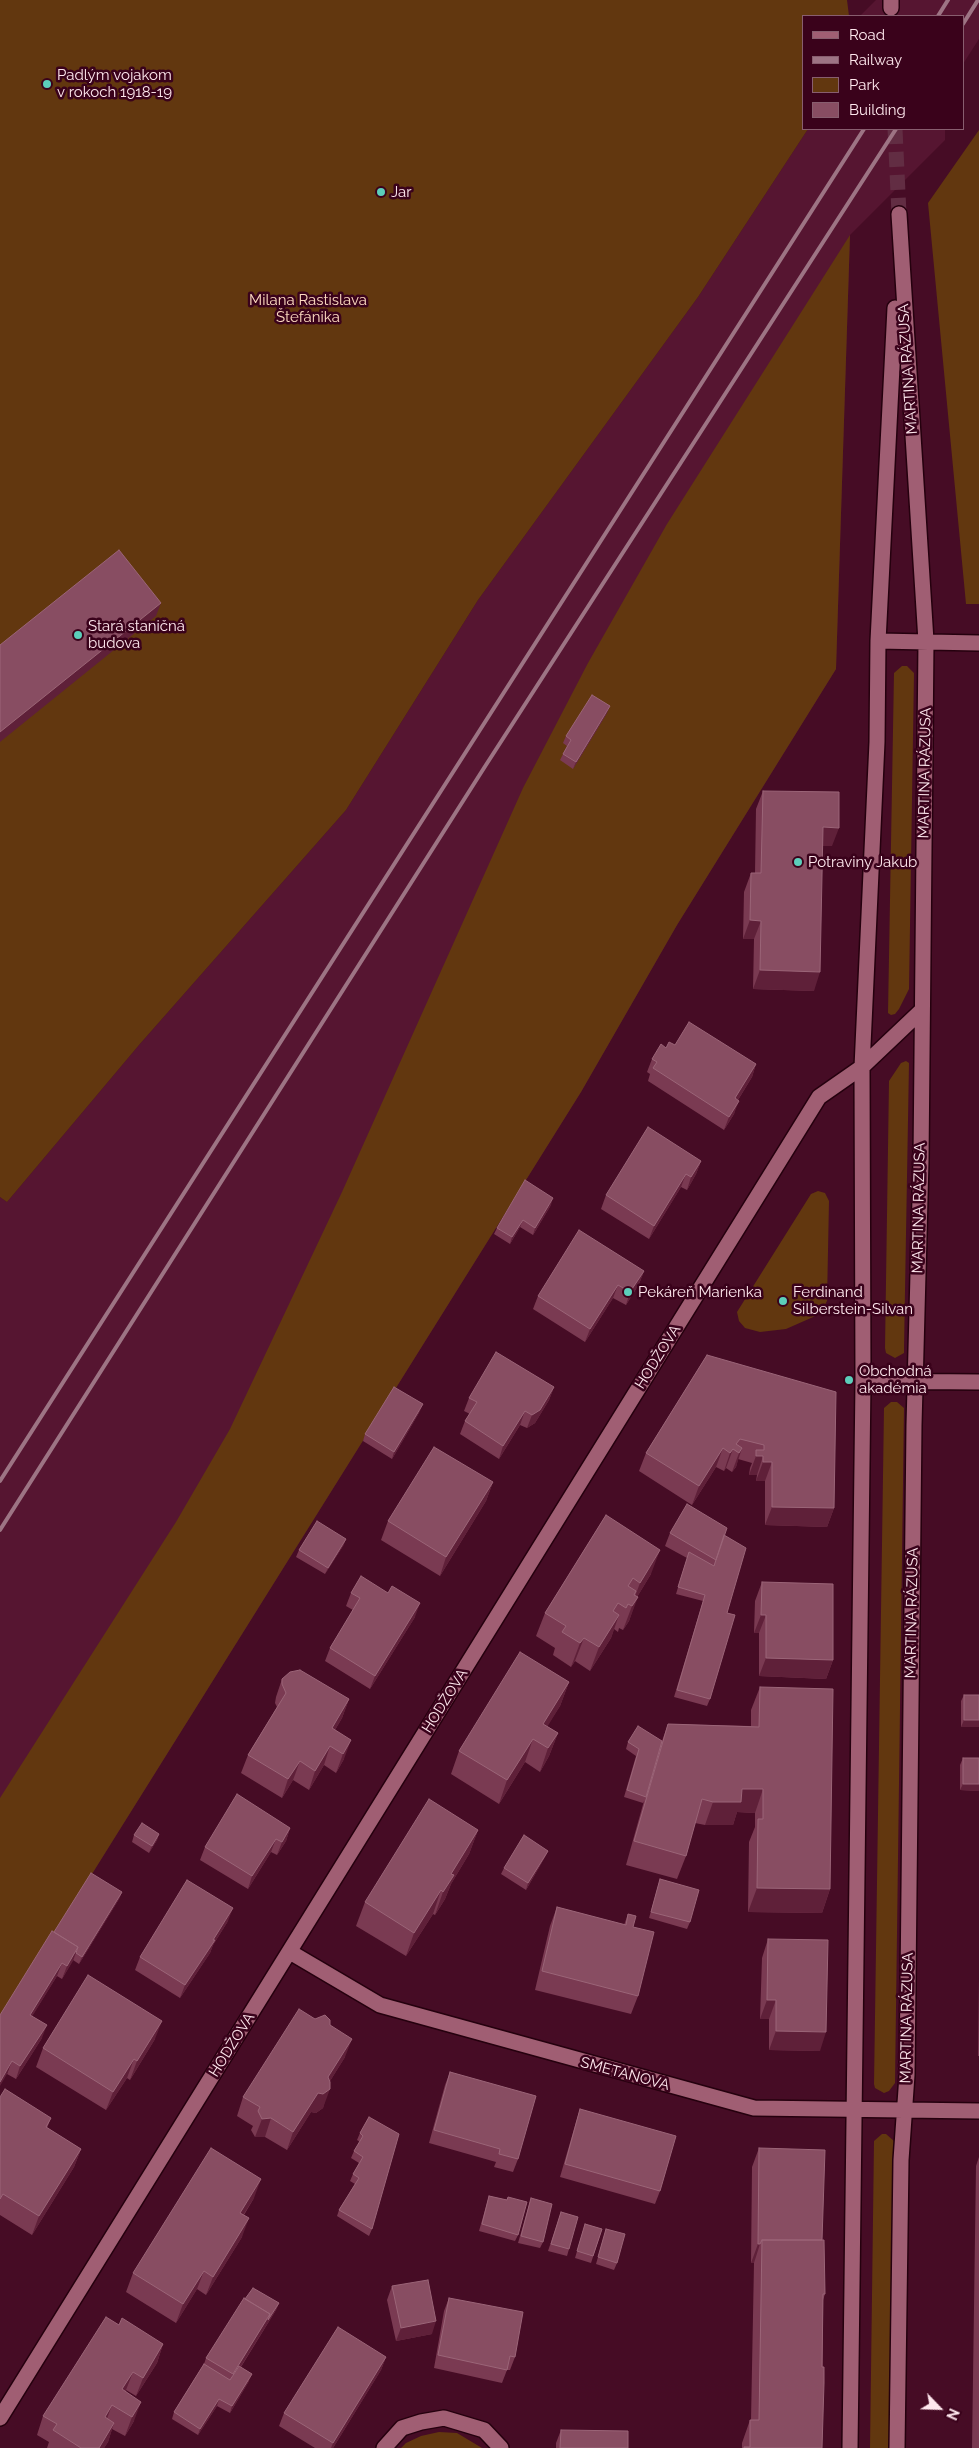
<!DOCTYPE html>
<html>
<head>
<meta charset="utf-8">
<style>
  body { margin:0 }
  #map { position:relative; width:979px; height:2448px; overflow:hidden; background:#460c25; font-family:Raleway,sans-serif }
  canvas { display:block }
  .legend { position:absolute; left:802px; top:15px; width:162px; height:115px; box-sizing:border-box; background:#3a021b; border:1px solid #885e6f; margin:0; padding:6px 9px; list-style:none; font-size:15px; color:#fee7ed }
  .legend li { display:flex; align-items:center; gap:10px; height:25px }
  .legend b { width:25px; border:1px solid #885e6f }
  .north { position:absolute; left:914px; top:2383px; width:50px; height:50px; -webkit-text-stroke:4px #3a021b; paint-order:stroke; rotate:114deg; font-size:14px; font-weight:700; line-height:20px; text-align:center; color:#fee7ed }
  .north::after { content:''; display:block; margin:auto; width:18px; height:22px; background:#fee7ed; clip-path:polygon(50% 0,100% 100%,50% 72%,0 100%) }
</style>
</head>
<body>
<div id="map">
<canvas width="979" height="2448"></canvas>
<ul class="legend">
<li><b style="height:6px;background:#a05e73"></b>Road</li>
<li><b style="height:6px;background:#9d7484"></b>Railway</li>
<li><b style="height:14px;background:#62370f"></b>Park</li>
<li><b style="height:14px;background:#884d62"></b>Building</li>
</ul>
<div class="north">N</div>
</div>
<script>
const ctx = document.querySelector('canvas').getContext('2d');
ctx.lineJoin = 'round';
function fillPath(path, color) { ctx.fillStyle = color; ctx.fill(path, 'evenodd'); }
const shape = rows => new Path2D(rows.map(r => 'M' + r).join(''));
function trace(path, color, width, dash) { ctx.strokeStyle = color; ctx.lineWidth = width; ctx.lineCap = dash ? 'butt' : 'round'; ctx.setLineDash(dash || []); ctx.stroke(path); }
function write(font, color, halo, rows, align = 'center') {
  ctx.font = font + ' Raleway,sans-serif'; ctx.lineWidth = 5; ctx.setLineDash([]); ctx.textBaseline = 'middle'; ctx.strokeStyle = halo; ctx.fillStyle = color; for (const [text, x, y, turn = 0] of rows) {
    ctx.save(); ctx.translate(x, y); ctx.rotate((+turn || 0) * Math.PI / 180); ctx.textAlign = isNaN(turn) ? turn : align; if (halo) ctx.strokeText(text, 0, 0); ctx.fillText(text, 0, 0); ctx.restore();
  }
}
fillPath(shape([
  [876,0,979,0,979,39,963,64,963,16,860,16],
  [808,129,945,129,945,140,850,235,836,669,677,925,581,1092,0,2021,0,1197,7,1202,139,1045,346,810,478,600,698,297]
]), '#561531');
fillPath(shape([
  [0,0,847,0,849,16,803,16,803,129,808,129,698,297,478,600,346,810,139,1045,7,1202,0,1197],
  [979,130,979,604,966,604,928,203],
  [850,235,836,669,677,925,581,1092,0,2021,0,1798,176,1522,230,1429,342,1192,523,788,588,663,667,524],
  [902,666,907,666,914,673,909,989,899,1009,895,1014,891,1015,888,1013,894,673],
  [906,1061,909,1063,904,1348,904,1353,895,1358,886,1353,885,1348,889,1081,901,1063],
  [818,1191,825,1193,829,1201,827,1301,820,1314,786,1329,760,1332,745,1328,739,1321,737,1312,811,1194],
  [891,1402,897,1402,904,1408,895,2083,889,2091,884,2093,875,2088,874,2084,884,1408],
  [882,2134,886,2134,894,2141,890,2448,870,2448,874,2141],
  [439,2432,457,2433,482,2448,401,2448,406,2443,421,2436]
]), '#62370f');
trace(shape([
  [895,129,899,214]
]), '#622d43', 15, [15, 8]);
const minor = shape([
  [891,0,891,8],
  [878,641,979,643],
  [863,1381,979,1382],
  [290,1952,380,2005,754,2108,979,2111],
  [0,2418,819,1097,862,1067,921,1011],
  [384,2448,402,2428,421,2422,444,2418,484,2430,501,2448],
  [850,2448,863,1381,862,1067,877,742,878,641,895,308],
  [897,2448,901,2160,907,2075,914,1425,921,1160,926,641,899,214]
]);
trace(minor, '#25000e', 18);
trace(minor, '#a05e73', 15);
trace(shape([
  [938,16,948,0],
  [963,24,978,0],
  [0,1481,864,129],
  [0,1530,484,768,896,129]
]), '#9d7484', 4);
fillPath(shape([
  [607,713,573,769,560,760,567,746,563,743,566,736],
  [763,791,832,846,822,846,814,991,753,989,754,939,743,939,744,892,751,873,755,873,756,809],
  [675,1045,756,1064,752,1077,738,1100,734,1114,724,1130,648,1081,650,1074,647,1072,652,1059,666,1048],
  [701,1161,696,1174,687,1190,681,1187,649,1239,601,1209,606,1195],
  [551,1205,533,1235,520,1227,510,1244,494,1234,497,1228],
  [644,1271,639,1284,626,1305,613,1298,585,1342,533,1309,538,1296],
  [707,1355,834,1508,827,1527,765,1525,765,1481,756,1481,757,1475,749,1475,750,1468,752,1463,738,1459,736,1467,732,1472,726,1468,724,1471,716,1467,692,1505,639,1471,646,1453],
  [554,1387,549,1400,535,1423,527,1428,520,1425,499,1459,460,1434,465,1421,470,1414,464,1411,469,1398],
  [420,1411,392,1459,363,1441,365,1434],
  [493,1482,486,1501,440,1576,381,1540,388,1521],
  [606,1515,651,1574,637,1597,629,1621,623,1630,619,1628,618,1632,614,1629,611,1638,590,1671,575,1661,571,1667,553,1655,555,1648,536,1636,545,1613],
  [670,1533,724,1535,727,1613,710,1699,707,1706,674,1697,703,1601,676,1594,687,1558,665,1546],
  [346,1539,343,1546,325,1574,296,1557,299,1550],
  [762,1582,833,1660,826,1679,759,1676,759,1633,754,1633,755,1601],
  [351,1593,415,1617,370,1689,325,1661,330,1648,353,1610,346,1606],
  [282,1679,349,1699,342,1718,335,1730,344,1759,336,1773,324,1765,309,1790,293,1780,282,1798,241,1773,248,1755,277,1707,275,1703,276,1697],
  [569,1682,560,1706,547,1726,558,1733,549,1756,540,1772,525,1762,499,1804,451,1774,459,1751],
  [760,1687,830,1889,822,1913,748,1912,749,1842,755,1827,755,1813,737,1812,733,1825,705,1825,695,1823,686,1856,677,1879,626,1865,644,1801,643,1803,624,1797,636,1756,626,1749,628,1742,662,1741,668,1724,751,1726,751,1710],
  [964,1695,979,1695,979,1727,961,1727,961,1701],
  [963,1758,979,1758,979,1791,960,1790,960,1765],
  [290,1828,286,1841,277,1855,271,1852,248,1889,200,1860,205,1847],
  [478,1830,469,1854,451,1884,445,1899,435,1915,433,1914,406,1956,356,1926,365,1902],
  [159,1834,157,1840,149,1853,132,1842,134,1835],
  [548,1851,545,1857,526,1890,501,1874,504,1868],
  [660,1879,690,1922,687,1929,649,1918],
  [122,1892,119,1899,79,1964,73,1960,62,1979,57,1976,32,2016,42,2038,16,2079,7,2074,54,1932],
  [557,1907,624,1925,628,1914,638,1996,631,2014,535,1990,550,1926],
  [228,1921,213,1945,210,1953,180,1998,135,1970,140,1957],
  [768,1939,820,2051,769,2050,769,2019,760,2019,762,1958],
  [979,1978,979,2056,978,2056],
  [315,2019,330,2025,345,2057,330,2081,323,2108,316,2113,311,2112,287,2150,265,2137,255,2137,251,2130,253,2126,237,2116,243,2097],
  [155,2039,130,2080,127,2078,106,2110,36,2067,43,2048],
  [450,2072,518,2159,513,2172,494,2167,496,2162,429,2143,445,2085],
  [0,2097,51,2118,47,2128,81,2149,74,2167,32,2235,0,2215],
  [580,2109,660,2191,655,2204,560,2177,576,2122],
  [369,2117,372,2229,369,2236,337,2216,339,2210,355,2184,350,2181,353,2174,359,2163,351,2158,354,2151,360,2142,357,2140,360,2133],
  [759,2148,822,2240,825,2294,823,2300,822,2448,742,2448,742,2443,750,2420,751,2420,754,2263,751,2263,752,2167],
  [979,2157,979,2448,972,2448,976,2166],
  [489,2196,507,2200,518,2235,515,2241,479,2231],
  [254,2198,244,2215,242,2237,206,2295,197,2289,176,2323,126,2292,133,2273],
  [531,2198,543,2242,540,2248,518,2243],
  [561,2212,569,2249,567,2256,548,2251],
  [585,2224,602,2229,591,2263,575,2258],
  [606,2229,617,2263,614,2270,596,2264],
  [392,2286,432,2334,396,2341,387,2300],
  [449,2298,515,2357,510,2370,507,2370,502,2383,434,2368,444,2311],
  [245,2299,279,2303,276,2310,241,2367,249,2381,230,2413,217,2406,198,2435,172,2419,174,2412,204,2364,206,2358],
  [119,2325,163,2344,157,2363,136,2396,126,2390,126,2391,134,2421,125,2436,112,2429,108,2442,104,2448,47,2448,49,2442,37,2435,43,2416],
  [386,2357,381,2370,333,2448,315,2448,279,2426,284,2413],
  [561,2430,628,2448,556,2448,556,2443]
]), '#7a3a52');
fillPath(shape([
  [161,603,156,616,0,742,0,732],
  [610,706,607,713,573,769,576,762],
  [823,827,839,828,832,846,816,846],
  [750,920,761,921,754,939,743,939],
  [760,970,820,972,814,991,753,989],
  [756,1064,752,1077,731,1111,735,1098],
  [739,1101,734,1114,724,1130,729,1117],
  [701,1161,696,1174,687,1190,691,1177],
  [686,1174,681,1187,649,1239,654,1226],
  [553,1198,551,1205,533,1235,535,1228],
  [523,1220,520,1227,510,1244,512,1237],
  [644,1271,639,1284,626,1305,630,1292],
  [618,1285,613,1298,585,1342,590,1329],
  [554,1387,549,1400,535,1423,527,1428,532,1415],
  [423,1404,420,1411,392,1459,394,1452],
  [525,1411,520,1425,499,1459,503,1446],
  [723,1448,716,1467,692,1505,699,1486],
  [742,1448,736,1467,732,1472,739,1453],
  [733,1449,726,1468,724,1471,730,1453],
  [756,1456,763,1456,757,1475,749,1475],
  [763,1462,772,1462,765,1481,756,1481],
  [493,1482,486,1501,440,1576,446,1557],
  [772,1507,834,1508,827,1527,765,1525],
  [346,1539,343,1546,325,1574,328,1568],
  [660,1550,651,1574,631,1607,640,1583],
  [638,1597,629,1621,623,1630,632,1606],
  [420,1603,415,1617,370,1689,375,1676],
  [619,1615,611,1638,590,1671,599,1647],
  [761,1615,766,1615,759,1633,754,1633],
  [584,1638,575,1661,571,1667,580,1643],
  [766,1658,833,1660,826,1679,759,1676],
  [569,1682,560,1706,538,1742,543,1724],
  [349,1699,342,1718,325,1747,332,1728],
  [964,1720,979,1720,979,1727,961,1727],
  [558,1733,549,1756,540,1772,548,1748],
  [533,1739,525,1762,499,1804,507,1780],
  [351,1740,344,1759,336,1773,343,1754],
  [330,1746,324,1765,309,1790,315,1771],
  [300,1761,293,1780,282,1798,288,1779],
  [963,1784,979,1784,979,1791,960,1790],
  [742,1789,763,1789,755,1813,737,1812,733,1825,705,1825,713,1802],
  [290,1828,286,1841,277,1855,282,1842],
  [478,1830,469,1854,451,1884,445,1899,435,1915,443,1892,451,1874],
  [159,1834,157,1840,149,1853,152,1846],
  [276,1839,271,1852,248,1889,252,1876],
  [548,1851,545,1857,526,1890,528,1883],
  [757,1888,830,1889,822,1913,748,1912],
  [441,1890,433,1914,406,1956,414,1933],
  [122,1892,119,1899,79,1964,82,1957],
  [233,1908,228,1921,213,1945,210,1953,180,1998,185,1985],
  [78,1947,73,1961,62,1979,67,1966],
  [62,1963,57,1976,25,2028,30,2015],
  [767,2000,776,2000,769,2019,760,2019],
  [162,2021,155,2039,130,2080,137,2061],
  [47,2025,42,2038,16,2079,20,2066],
  [776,2031,826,2032,820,2051,769,2050],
  [352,2039,345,2057,322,2094,330,2089,323,2108,316,2113,311,2112,287,2150,293,2132],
  [134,2059,127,2078,106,2110,113,2092],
  [12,2061,7,2074,0,2086,0,2082],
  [271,2118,265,2137,255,2137,262,2119],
  [81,2149,74,2167,32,2235,39,2216],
  [261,2179,254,2198,233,2231,240,2213],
  [249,2218,242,2237,206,2295,213,2277],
  [758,2244,760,2244,754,2263,751,2263],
  [204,2271,197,2289,176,2323,183,2304],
  [279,2303,276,2310,228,2387,233,2374,270,2314],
  [436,2321,432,2334,396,2341,401,2328],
  [163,2344,157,2363,136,2396,143,2378],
  [386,2357,381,2370,333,2448,331,2448,333,2443],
  [133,2372,126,2390,115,2408,122,2389],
  [252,2374,249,2381,230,2413,232,2406],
  [219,2399,217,2406,198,2435,200,2429],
  [141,2402,134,2421,125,2436,132,2417],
  [112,2405,105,2424,105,2417],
  [114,2423,108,2442,104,2448,99,2448]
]), '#5f2039');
const building = shape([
  [119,550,161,603,0,732,0,645,119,550],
  [592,695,610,706,576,762,563,754,571,740,566,736,592,695],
  [763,791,839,792,839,828,823,827,820,972,760,970,761,921,750,920,751,873,761,873,763,791],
  [689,1022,756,1064,735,1098,739,1101,729,1117,653,1068,657,1062,652,1059,661,1044,666,1048,669,1042,675,1045,689,1022],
  [648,1127,701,1161,691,1177,686,1174,654,1226,606,1195,648,1127],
  [525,1180,553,1198,535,1228,523,1220,512,1237,497,1228,525,1180],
  [579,1230,644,1271,630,1292,618,1285,590,1329,538,1296,579,1230],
  [496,1352,554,1387,540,1410,532,1415,525,1411,503,1446,465,1421,477,1402,469,1398,496,1352],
  [707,1355,836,1392,834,1508,772,1507,772,1462,763,1462,763,1456,756,1456,756,1450,764,1450,764,1445,740,1439,736,1444,742,1448,739,1453,733,1449,730,1453,723,1448,699,1486,646,1453,707,1355],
  [394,1387,423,1404,394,1452,365,1434,394,1387],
  [434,1447,493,1482,446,1557,388,1521,434,1447],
  [687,1504,727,1528,716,1560,670,1533,687,1504],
  [606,1515,660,1550,640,1583,633,1578,628,1586,636,1591,634,1595,638,1597,632,1606,628,1604,626,1608,618,1603,613,1611,619,1615,599,1647,584,1638,580,1643,562,1632,566,1626,545,1613,606,1515],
  [317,1521,346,1539,328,1568,299,1550,317,1521],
  [724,1535,746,1548,727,1613,735,1615,710,1699,677,1690,705,1595,678,1587,689,1552,714,1566,724,1535],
  [361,1576,388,1593,392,1586,420,1603,375,1676,330,1648,360,1598,351,1593,361,1576],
  [762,1582,833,1584,833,1660,766,1658,766,1615,761,1615,762,1582],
  [520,1652,569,1682,543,1724,558,1733,548,1748,533,1739,507,1780,459,1751,520,1652],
  [300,1670,349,1699,332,1728,351,1740,343,1754,330,1746,315,1771,300,1761,288,1779,248,1755,286,1693,282,1684,282,1679,290,1672,300,1670],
  [760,1687,833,1689,830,1889,757,1888,758,1819,763,1819,763,1789,742,1789,741,1802,713,1802,702,1799,686,1856,634,1841,668,1724,759,1727,760,1687],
  [964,1695,979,1695,979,1720,964,1720,964,1695],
  [638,1726,662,1741,646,1797,627,1790,639,1749,628,1742,638,1726],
  [963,1758,979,1758,979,1784,963,1784,963,1758],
  [237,1794,290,1828,282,1842,276,1839,252,1876,205,1847,237,1794],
  [429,1799,478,1830,451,1874,454,1875,443,1892,441,1890,414,1933,365,1902,429,1799],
  [142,1823,159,1834,152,1846,134,1835,142,1823],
  [524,1835,548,1851,528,1883,504,1868,524,1835],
  [91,1873,122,1892,82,1957,76,1953,78,1947,54,1932,91,1873],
  [660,1879,699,1890,690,1922,651,1912,660,1879],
  [187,1880,233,1908,213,1940,215,1940,185,1985,140,1957,187,1880],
  [557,1907,626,1925,628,1914,636,1916,633,1927,654,1932,638,1996,542,1971,557,1907],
  [52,1931,78,1947,67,1966,62,1963,30,2015,47,2025,20,2066,12,2061,0,2082,0,2015,52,1931],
  [768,1939,828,1940,826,2032,776,2031,776,2000,767,2000,768,1939],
  [88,1975,162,2021,137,2061,134,2059,113,2092,43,2048,88,1975],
  [299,2009,315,2019,325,2015,330,2020,330,2025,352,2039,328,2077,330,2082,330,2089,323,2094,318,2093,293,2132,271,2118,262,2119,258,2111,260,2107,243,2097,299,2009],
  [450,2072,536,2096,518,2159,499,2154,500,2149,434,2130,450,2072],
  [5,2089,51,2118,46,2127,81,2149,39,2216,3,2194,0,2199,0,2097,5,2089],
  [580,2109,676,2136,660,2191,565,2164,580,2109],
  [369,2117,399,2134,372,2229,339,2210,359,2178,353,2174,363,2157,354,2151,363,2136,360,2133,369,2117],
  [211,2148,261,2179,240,2213,249,2218,213,2277,204,2271,183,2304,133,2273,211,2148],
  [759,2148,825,2150,822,2240,762,2240,760,2244,758,2244,759,2148],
  [489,2196,507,2200,508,2197,527,2202,518,2235,482,2224,489,2196],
  [531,2198,552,2204,543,2242,521,2236,531,2198],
  [561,2212,578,2217,569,2249,551,2244,561,2212],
  [585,2224,602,2229,593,2256,577,2251,585,2224],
  [606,2229,625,2234,617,2263,598,2257,606,2229],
  [762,2240,824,2240,825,2294,823,2294,822,2367,824,2367,824,2383,822,2448,744,2448,744,2447,750,2447,750,2420,759,2420,762,2240],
  [428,2280,436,2321,401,2328,392,2286,428,2280],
  [253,2288,279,2303,268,2320,270,2314,245,2299,253,2288],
  [244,2298,270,2314,233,2374,206,2358,244,2298],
  [449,2298,523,2312,515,2357,510,2356,507,2370,438,2355,449,2298],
  [106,2317,119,2325,122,2318,163,2344,143,2378,133,2372,122,2389,141,2402,132,2417,112,2405,105,2417,114,2423,99,2448,81,2448,53,2430,57,2424,43,2416,106,2317],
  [338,2327,386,2357,333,2443,284,2413,338,2327],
  [204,2364,230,2380,239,2366,252,2374,232,2406,219,2399,200,2429,174,2412,204,2364],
  [561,2430,628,2431,628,2448,560,2448,561,2430]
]);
fillPath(building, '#884d62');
trace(building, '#9b6578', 1);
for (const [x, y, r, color] of [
  [47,84,5,"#5cceba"],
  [381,192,5,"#5cceba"],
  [78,635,5,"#5cceba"],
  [798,862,5,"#5cceba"],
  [628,1292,5,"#5cceba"],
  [783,1301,5,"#5cceba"],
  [849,1380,5,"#5cceba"]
]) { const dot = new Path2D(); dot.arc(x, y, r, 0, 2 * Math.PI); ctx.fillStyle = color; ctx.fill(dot); trace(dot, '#3a021b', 2); }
write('15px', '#fee7ed', '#3a021b', [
  ["Padlým vojakom",57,75],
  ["v rokoch 1918-19",57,92],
  ["Jar",391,192],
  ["Stará staničná",88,626],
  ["budova",88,643],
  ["Potraviny Jakub",808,862],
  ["Pekáreň Marienka",638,1292],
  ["Ferdinand",793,1292],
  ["Silberstein-Silvan",793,1309],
  ["Obchodná",859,1371],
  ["akadémia",859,1388]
], 'left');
write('15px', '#fcdac0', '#3a021b', [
  ["Milana Rastislava",308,300],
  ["Štefánika",308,317]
]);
write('15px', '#fee7ed', '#3a021b', [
  ["MARTINA RÁZUSA",908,369,-94],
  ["MARTINA RÁZUSA",925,773,-89],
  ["MARTINA RÁZUSA",919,1208,-89],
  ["HODŽOVA",658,1357,-58],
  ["MARTINA RÁZUSA",912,1613,-89],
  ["HODŽOVA",445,1701,-58],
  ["MARTINA RÁZUSA",907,2018,-89],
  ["HODŽOVA",232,2045,-58],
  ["SMETANOVA",625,2074,15]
]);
</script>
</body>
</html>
